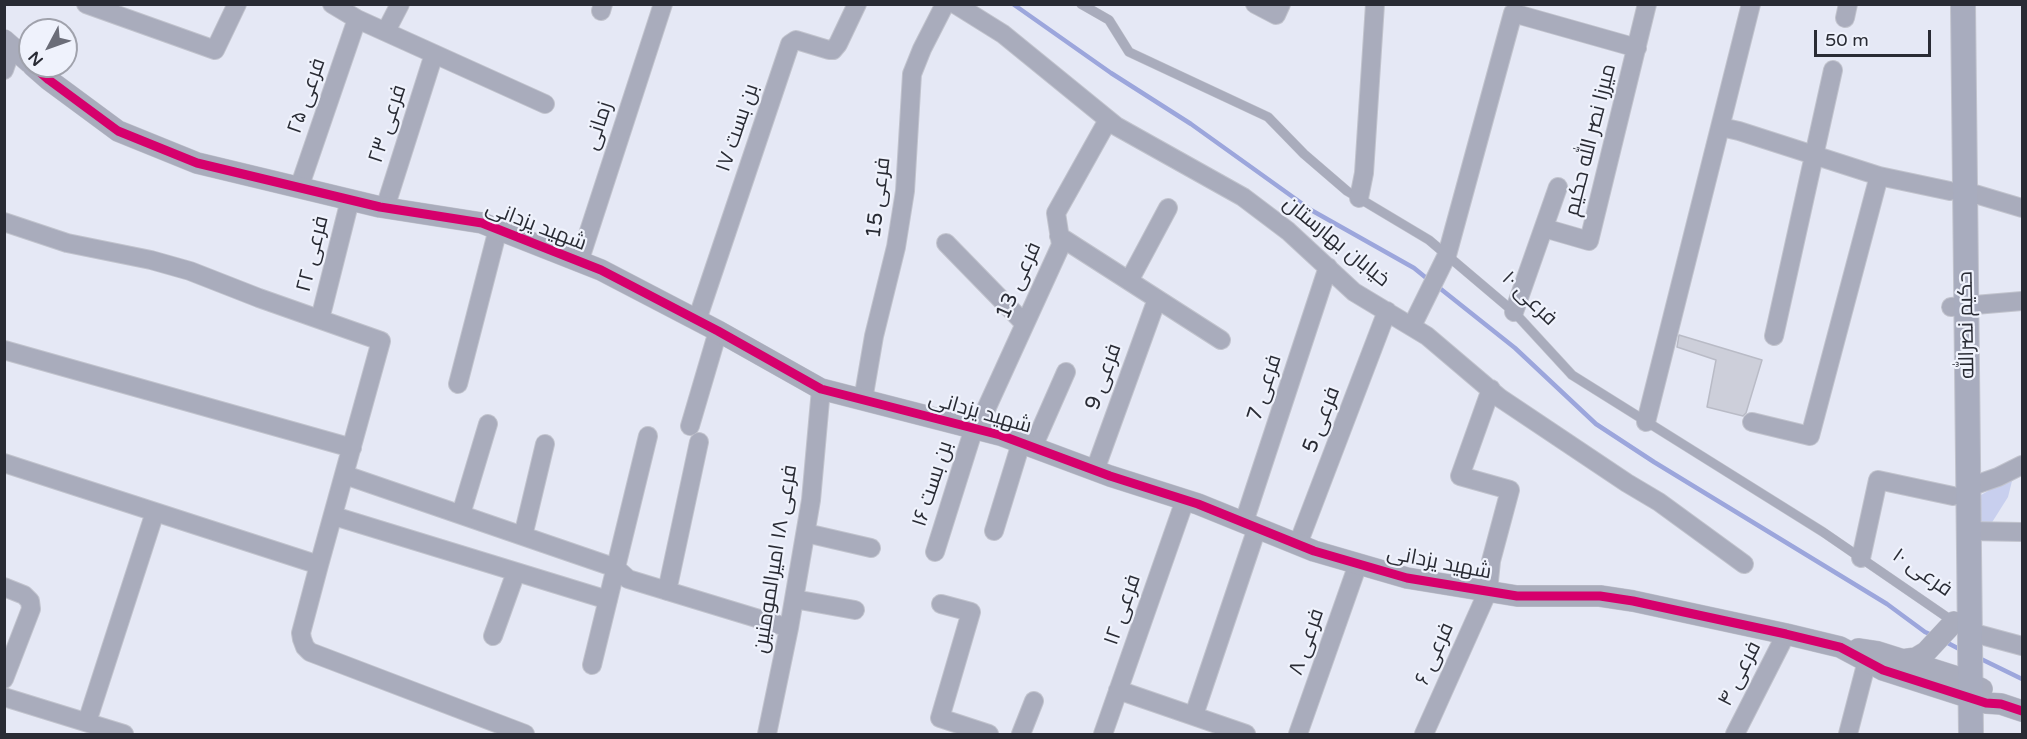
<!DOCTYPE html>
<html>
<head>
<meta charset="utf-8">
<style>
  body { margin:0 }
  #map { position:relative; width:2027px; height:739px; overflow:hidden; background:#e5e8f5; font-family:"Varela Round",sans-serif }
  canvas { display:block }
  .frame { position:absolute; inset:0; border:6px solid #292b34; pointer-events:none }
  .north { position:absolute; left:18px; top:18px; width:60px; height:60px; box-sizing:border-box; background:#eff2fc; border:2px solid #a0a2ac; border-radius:50%; rotate:229deg; font-size:16px; font-weight:700; line-height:24px; text-align:center; color:#292b34 }
  .north::after { content:''; display:block; margin:auto; width:21px; height:27px; background:#6b6d78; clip-path:polygon(50% 0,100% 100%,50% 72%,0 100%) }
  .scale { position:absolute; left:1814px; top:30px; width:117px; height:27px; box-sizing:border-box; border:3px solid #292b34; border-top:0; padding-left:8px; font-size:18px; line-height:21px; white-space:nowrap; color:#292b34; -webkit-text-stroke:4px #eff2fc; paint-order:stroke }
</style>
</head>
<body>
<div id="map">
<canvas width="2027" height="739"></canvas>
<div class="frame"></div>
<div class="north">N</div>
<div class="scale">50 m</div>
</div>
<script>
const ctx = document.querySelector('canvas').getContext('2d');
ctx.lineJoin = 'round';
function fillPath(path, color) { ctx.fillStyle = color; ctx.fill(path, 'evenodd'); }
const shape = rows => new Path2D(rows.map(r => 'M' + r).join(''));
function trace(path, color, width, dash) { ctx.strokeStyle = color; ctx.lineWidth = width; ctx.lineCap = dash ? 'butt' : 'round'; ctx.setLineDash(dash || []); ctx.stroke(path); }
function write(font, color, halo, rows, align = 'center') {
  ctx.font = font + ' "Varela Round",Cairo,sans-serif'; ctx.lineWidth = 4.5; ctx.setLineDash([]); ctx.textBaseline = 'middle'; ctx.strokeStyle = halo; ctx.fillStyle = color; for (const [text, x, y, turn = 0] of rows) {
    ctx.save(); ctx.translate(x, y); ctx.rotate((+turn || 0) * Math.PI / 180); ctx.textAlign = isNaN(turn) ? turn : align; if (halo) ctx.strokeText(text, 0, 0); ctx.fillText(text, 0, 0); ctx.restore();
  }
}
fillPath(shape([
  [2013,477,2008,497,1991,524,1981,524,1981,495]
]), '#c8cfee');
trace(shape([
  [1013,4,1111,73,1191,124,1311,210,1414,268,1430,281],
  [1437,286,1515,348,1596,424,1654,462,1887,604,1925,632,1934,636],
  [1944,641,1963,651],
  [1979,658,2022,679]
]), '#9ca6dc', 4.5);
const building = shape([
  [1679,335,1762,360,1746,413,1743,416,1707,407,1716,360,1677,347,1679,335]
]);
fillPath(building, '#cdcfda');
trace(building, '#b9bbc6', 1.5);
const service = shape([
  [1081,4,1109,20,1129,52,1268,117,1304,154,1347,191,1429,240,1514,312,1572,375,1823,532,1954,622]
]);
const minor = shape([
  [86,4,215,50,237,4],
  [332,4,357,19,545,104],
  [955,4,1003,34,1116,126,1243,197,1288,231,1354,292,1427,336,1500,398,1627,483,1659,502,1744,564],
  [1255,4,1276,15,1281,4],
  [601,11,603,4],
  [1845,18,1848,4],
  [386,31,400,4],
  [4,70,12,47],
  [1721,127,1739,131,1879,176,1950,191],
  [299,188,357,19],
  [1965,191,2022,208],
  [1359,198,1364,173,1375,4],
  [385,208,434,54],
  [4,222,67,243,151,260,190,271,259,298,381,341,319,565,301,633,302,639,305,647,310,652,525,734],
  [1544,228,1589,241,1647,4],
  [1059,236,1221,340],
  [946,243,1025,324],
  [579,262,663,4],
  [1129,281,1168,208],
  [1951,307,2022,301],
  [1514,312,1558,187],
  [320,319,350,200],
  [697,320,790,44,796,40,829,50,833,50,838,44,857,4],
  [1412,326,1447,255,1513,13,1637,48],
  [1774,336,1833,70],
  [4,350,352,448],
  [458,384,498,229],
  [863,400,874,336,896,247,905,191,912,74,922,49,945,4],
  [1646,422,1751,4],
  [1752,422,1810,436,1879,176],
  [690,426,718,331],
  [1033,447,1066,372],
  [4,463,319,565],
  [1095,470,1157,299],
  [345,475,616,568,628,579,789,628],
  [1969,487,1998,477,2022,465],
  [461,514,488,424],
  [334,516,608,600],
  [1244,522,1328,267],
  [994,531,1021,443],
  [1969,531,2022,532],
  [806,533,871,548],
  [523,536,545,444],
  [1298,544,1387,311],
  [935,552,974,428,982,418,1061,245,1056,213,1108,120],
  [1861,558,1878,480,1953,496],
  [4,587,24,595,30,601,31,609,4,679],
  [667,591,699,442],
  [794,599,855,610],
  [941,604,971,612,940,718,989,734],
  [1970,632,2022,646],
  [493,636,516,572],
  [592,665,648,436],
  [1118,690,1246,734],
  [4,697,124,734],
  [1194,715,1257,528],
  [87,722,155,512],
  [767,734,789,628,811,500,821,389],
  [1021,734,1034,701],
  [1103,734,1185,500],
  [1298,734,1358,564],
  [1424,734,1488,591,1491,561,1510,490,1460,476,1491,389],
  [1735,734,1786,634],
  [1848,734,1867,661]
]);
const tertiary = shape([
  [4,40,30,63],
  [33,66,49,80,118,131,197,163,380,207,482,223,601,270,718,331,821,389,1000,435,1110,476,1198,504,1314,551,1407,578,1517,596,1600,596,1633,601,1786,634,1840,647,1883,670,1986,703,2001,704,2022,711],
  [1858,649,1878,652,1954,676,1982,689],
  [1902,660,1916,658,1926,652,1954,622]
]);
const secondary = shape([
  [1963,4,1971,734]
]);
trace(service, '#c1c3cd', 10);
trace(minor, '#c1c3cd', 20);
trace(tertiary, '#c1c3cd', 22);
trace(secondary, '#c1c3cd', 26);
trace(service, '#a9acbc', 9);
trace(minor, '#a9acbc', 18);
trace(tertiary, '#a9acbc', 21);
trace(secondary, '#a8acbe', 24);
trace(shape([
  [33,66,49,80,118,131,197,163,380,207,482,223,601,270,718,331,821,389,1000,435,1110,476,1198,504,1314,551,1407,578,1517,596,1600,596,1633,601,1786,634,1840,647,1883,670,1986,703,2001,704,2022,711]
]), '#d6006c', 9);
write('21px', '#292b34', '#eff2fc', [
  ["فرعی ۲۵",307,96,-71],
  ["فرعی ۲۳",388,124,-72],
  ["زمانی",599,126,-72],
  ["بن بست ۱۷",738,128,-71],
  ["میرزا نصر الله حکیم",1591,140,-76],
  ["فرعی 15",879,198,-83],
  ["شهید یزدانی",536,226,21],
  ["خیابان بهارستان",1336,242,39],
  ["فرعی ۲۲",313,254,-76],
  ["فرعی 13",1019,281,-66],
  ["فرعی ۱۰",1529,299,44],
  ["حکیم نصرالله",1967,325,-91],
  ["فرعی 9",1104,377,-70],
  ["فرعی 7",1265,388,-72],
  ["شهید یزدانی",980,413,16],
  ["فرعی 5",1322,420,-69],
  ["بن بست ۱۶",933,484,-72],
  ["فرعی ۱۸ امیرالمومنین",776,559,-81],
  ["شهید یزدانی",1439,563,11],
  ["فرعی ۱۰",1922,573,35],
  ["فرعی ۱۲",1123,610,-71],
  ["فرعی ۸",1307,642,-71],
  ["فرعی ۶",1435,654,-66],
  ["فرعی ۴",1740,674,-63]
]);
</script>
</body>
</html>
